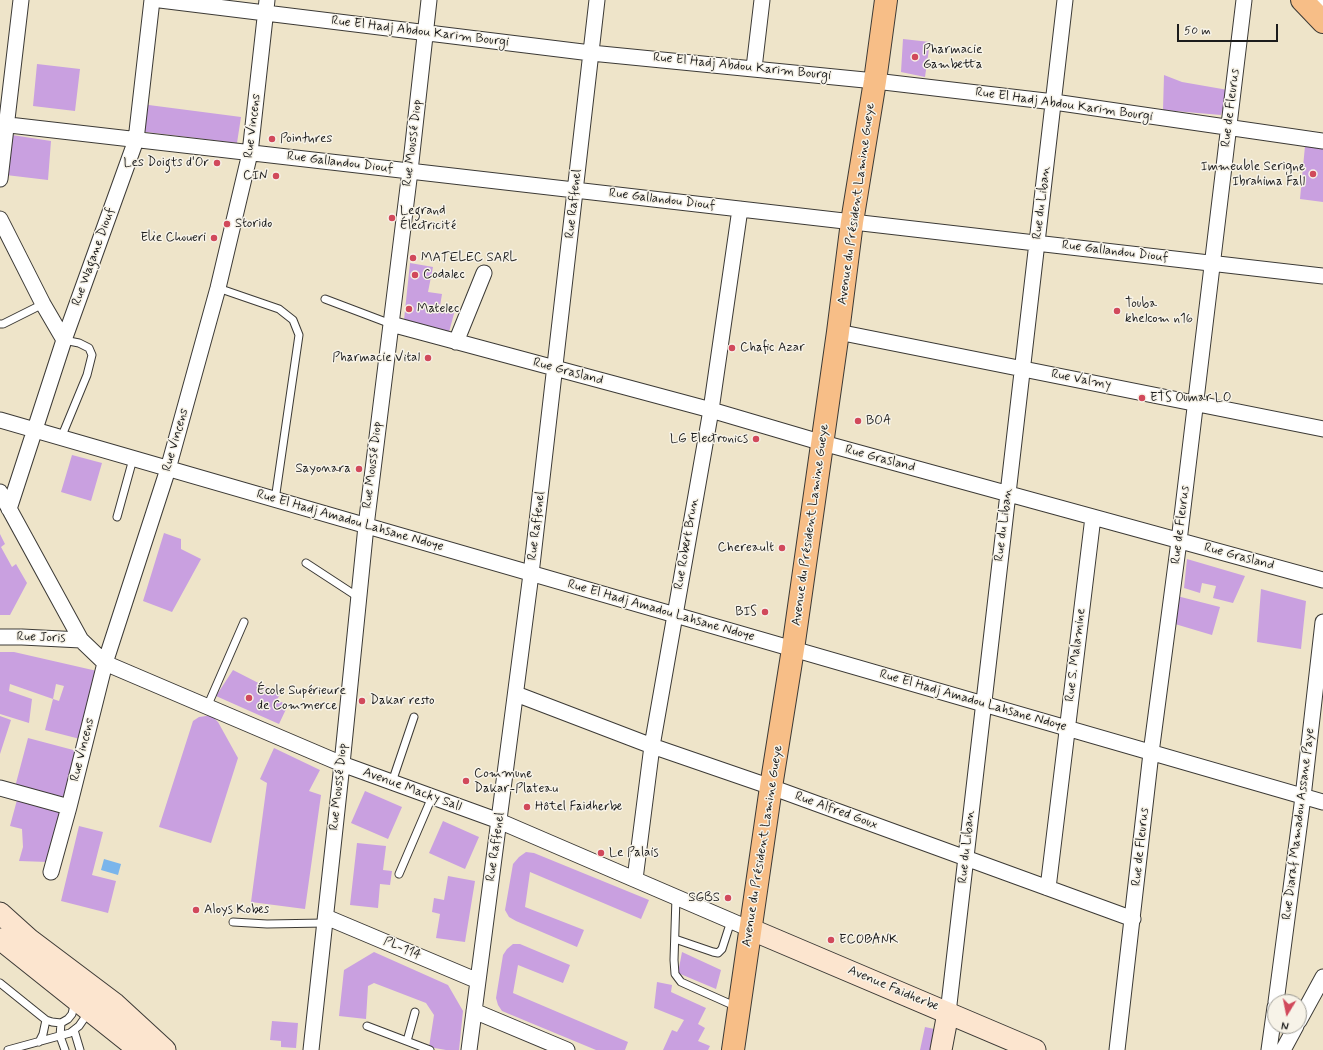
<!DOCTYPE html>
<html>
<head>
<meta charset="utf-8">
<style>
  body { margin:0 }
  #map { position:relative; width:1323px; height:1050px; overflow:hidden; background:#eee4c9; font-family:Mynerve,sans-serif }
  canvas { display:block }
  .north { position:absolute; left:1267px; top:994px; width:40px; height:40px; box-sizing:border-box; background:#f7f3e8; border:1px solid #9f9d96; border-radius:50%; rotate:190deg; font-size:11px; font-weight:700; line-height:16px; text-align:center; color:#1c1c1c }
  .north::after { content:''; display:block; margin:auto; width:14px; height:18px; background:#d1495b; clip-path:polygon(50% 0,100% 100%,50% 72%,0 100%) }
  .scale { position:absolute; left:1177px; top:24px; width:101px; height:18px; box-sizing:border-box; border:2px solid #1c1c1c; border-top:0; padding-left:5px; font-size:12px; line-height:14px; white-space:nowrap; color:#1c1c1c; -webkit-text-stroke:3px #f7f3e8; paint-order:stroke }
</style>
</head>
<body>
<div id="map">
<canvas width="1323" height="1050"></canvas>
<div class="north">N</div>
<div class="scale">50 m</div>
</div>
<script>
const ctx = document.querySelector('canvas').getContext('2d');
ctx.lineJoin = 'round';
function fillPath(path, color) { ctx.fillStyle = color; ctx.fill(path, 'evenodd'); }
const shape = rows => new Path2D(rows.map(r => 'M' + r).join(''));
function trace(path, color, width, dash) { ctx.strokeStyle = color; ctx.lineWidth = width; ctx.lineCap = dash ? 'butt' : 'round'; ctx.setLineDash(dash || []); ctx.stroke(path); }
function write(font, color, halo, rows, align = 'center') {
  ctx.font = font + ' Mynerve,sans-serif'; ctx.lineWidth = 3; ctx.setLineDash([]); ctx.textBaseline = 'middle'; ctx.strokeStyle = halo; ctx.fillStyle = color; for (const [text, x, y, turn = 0] of rows) {
    ctx.save(); ctx.translate(x, y); ctx.rotate((+turn || 0) * Math.PI / 180); ctx.textAlign = isNaN(turn) ? turn : align; if (halo) ctx.strokeText(text, 0, 0); ctx.fillText(text, 0, 0); ctx.restore();
  }
}
fillPath(shape([
  [104,859,121,864,118,875,101,870]
]), '#7ab5eb');
fillPath(shape([
  [903,39,930,42,925,77,901,72],
  [37,64,80,69,75,111,33,106],
  [1164,75,1182,82,1228,90,1221,115,1163,110],
  [141,104,241,117,237,143,138,131],
  [12,135,51,141,48,180,6,175],
  [1305,146,1323,148,1323,202,1300,199],
  [410,263,433,267,428,292,442,294,440,306,455,310,449,332,404,320],
  [72,455,102,463,91,501,61,492],
  [164,533,181,539,181,549,201,559,172,612,143,601],
  [0,534,5,544,1,547,12,567,16,564,27,583,10,615,0,615],
  [1187,559,1245,576,1233,603,1213,598,1216,586,1202,583,1200,593,1184,588],
  [1261,589,1306,601,1301,649,1257,642],
  [1177,596,1220,607,1212,635,1175,624],
  [0,652,14,652,97,671,80,739,45,730,53,699,59,701,64,686,56,684,53,699,10,684,9,691,32,699,29,723,0,714],
  [233,670,280,694,277,700,288,705,279,724,216,696],
  [0,716,11,720,0,754],
  [206,716,212,716,218,722,238,758,211,843,159,827,193,721,199,717],
  [28,738,77,751,64,800,15,787],
  [274,748,320,770,309,791,321,795,305,909,251,902,267,783,260,779],
  [365,791,402,807,388,839,351,823],
  [17,800,61,812,48,862,19,861,23,847,22,829,10,826],
  [443,821,479,837,465,869,429,853],
  [79,826,103,832,92,875,116,881,108,913,61,901],
  [357,843,386,846,383,870,392,871,390,885,380,884,378,908,350,905],
  [526,852,534,853,649,900,641,919,530,872,525,907,584,930,577,947,516,921,509,917,505,910,513,864,519,857],
  [448,876,475,881,465,942,436,938,440,914,432,912,434,898,444,900],
  [513,944,520,944,570,965,563,983,518,965,513,993,628,1042,625,1050,596,1050,502,1011,498,1005,496,998,503,955,507,949],
  [374,952,448,985,463,1011,459,1050,446,1050,429,1047,434,1015,426,1003,374,983,368,986,366,1019,339,1016,344,970],
  [682,952,721,970,716,989,678,973],
  [657,982,672,985,671,992,706,1008,698,1024,705,1028,698,1041,710,1046,708,1050,663,1050,672,1030,677,1032,684,1020,654,1008],
  [272,1021,298,1023,296,1048,281,1047,281,1041,270,1040],
  [925,1027,939,1030,934,1050,920,1050]
]), '#c9a0e0');
const lane = shape([
  [218,288,279,309,293,320,299,335,275,500],
  [325,299,391,324],
  [0,324,3,324,43,304],
  [61,438,87,375,92,355,89,348,79,343,64,340],
  [117,517,133,459],
  [306,563,358,597],
  [207,707,244,622],
  [392,782,414,717],
  [399,874,432,797],
  [676,897,674,960,675,974,681,982,737,1007],
  [233,922,267,924,325,923],
  [675,939,713,952,718,953,722,949,731,921],
  [0,983,46,1020,52,1022,61,1023,68,1019,72,1014,75,1001],
  [61,1023,60,1036,65,1050],
  [367,1026,430,1050],
  [74,1030,80,1050],
  [407,1041,415,1012],
  [39,1042,43,1034,46,1020],
  [8,1050,70,1033,79,1026,88,1013]
]);
const street = shape([
  [160,0,591,53,875,81,1054,102,1323,141],
  [1316,0,1323,1],
  [754,68,762,0],
  [0,124,1323,276],
  [0,179,21,0],
  [0,219,43,304,64,340],
  [391,324,711,410,823,443,1323,580],
  [838,332,1323,429],
  [456,342,484,273],
  [0,420,1323,802],
  [0,492,81,640,105,663,342,764,499,821,750,929],
  [9,509,64,340,136,140,152,0],
  [0,637,22,637,81,640],
  [516,694,652,746,771,787,1133,919],
  [0,788,69,807],
  [51,872,69,807,105,663,168,469,218,288,250,153,267,0],
  [635,879,652,746,711,410,740,209],
  [1048,888,1093,517],
  [326,917,478,981],
  [1276,1002,1303,797,1323,622],
  [474,1011,567,1050],
  [948,1013,1065,0],
  [1299,1021,1323,977],
  [311,1050,342,764,366,526,410,171,429,0],
  [469,1050,531,574,597,0],
  [1117,1050,1151,753,1179,541,1244,0],
  [1269,1050,1275,1007],
  [1283,1050,1296,1026]
]);
const secondary = shape([
  [0,913,30,940,115,1004,165,1050],
  [750,929,1035,1050],
  [0,939,139,1050],
  [941,1050,948,1013]
]);
const primary = shape([
  [1302,0,1323,22],
  [733,1050,771,787,793,649,838,332,852,222,875,81,886,0]
]);
trace(lane, '#3c3a36', 9);
trace(street, '#3c3a36', 17);
trace(secondary, '#3c3a36', 23);
trace(primary, '#3c3a36', 24);
trace(lane, '#fff', 7);
trace(street, '#fff', 15);
trace(secondary, '#fce5cf', 21);
trace(primary, '#f7be87', 22);
for (const [x, y, r, color] of [
  [915,57,4,"#d1495b"],
  [272,139,4,"#d1495b"],
  [217,163,4,"#d1495b"],
  [1313,174,4,"#d1495b"],
  [276,176,4,"#d1495b"],
  [392,218,4,"#d1495b"],
  [227,224,4,"#d1495b"],
  [214,238,4,"#d1495b"],
  [413,258,4,"#d1495b"],
  [415,275,4,"#d1495b"],
  [409,309,4,"#d1495b"],
  [1117,311,4,"#d1495b"],
  [732,348,4,"#d1495b"],
  [428,358,4,"#d1495b"],
  [1142,398,4,"#d1495b"],
  [858,421,4,"#d1495b"],
  [756,439,4,"#d1495b"],
  [359,469,4,"#d1495b"],
  [782,548,4,"#d1495b"],
  [765,612,4,"#d1495b"],
  [249,698,4,"#d1495b"],
  [362,701,4,"#d1495b"],
  [466,781,4,"#d1495b"],
  [527,807,4,"#d1495b"],
  [601,853,4,"#d1495b"],
  [728,898,4,"#d1495b"],
  [196,910,4,"#d1495b"],
  [831,940,4,"#d1495b"]
]) { const dot = new Path2D(); dot.arc(x, y, r, 0, 2 * Math.PI); ctx.fillStyle = color; ctx.fill(dot); trace(dot, '#f7f3e8', 1.5); }
write('13px', '#1c1c1c', '#f7f3e8', [
  ["Rue El Hadj Abdou Karim Bourgi",420,32,7],
  ["Rue El Hadj Abdou Karim Bourgi",742,67,6],
  ["Rue El Hadj Abdou Karim Bourgi",1064,105,8],
  ["Rue de Fleurus",1231,108,-83],
  ["Rue Vincens",253,126,-83],
  ["Rue Moussé Diop",413,143,-83],
  ["Rue Gallandou Diouf",340,163,7],
  ["Rue Gallandou Diouf",662,200,7],
  ["Rue du Liban",1042,203,-83],
  ["Rue Raffenel",574,204,-84],
  ["Avenue du Président Lamine Gueye",857,204,-82],
  ["Rue Gallandou Diouf",1115,252,7],
  ["Rue Wagane Diouf",94,257,-70],
  ["Rue Grasland",568,372,15],
  ["Rue Valmy",1081,380,11],
  ["Rue Vincens",176,440,-74],
  ["Rue Grasland",880,459,15],
  ["Rue Moussé Diop",373,465,-83],
  ["Rue El Hadj Amadou Lahsane Ndoye",350,521,16],
  ["Avenue du Président Lamine Gueye",811,525,-82],
  ["Rue du Liban",1004,525,-83],
  ["Rue de Fleurus",1181,525,-83],
  ["Rue Raffenel",537,526,-83],
  ["Rue Robert Brun",687,544,-80],
  ["Rue Grasland",1239,557,15],
  ["Rue El Hadj Amadou Lahsane Ndoye",661,611,16],
  ["Rue Joris",41,638,2],
  ["Rue S. Malamine",1076,655,-83],
  ["Rue El Hadj Amadou Lahsane Ndoye",973,701,16],
  ["Rue Vincens",83,750,-76],
  ["Rue Moussé Diop",339,787,-84],
  ["Avenue Macky Sall",412,790,20],
  ["Rue Alfred Goux",836,811,20],
  ["Rue Diaraf Mamadou Assane Paye",1299,824,-83],
  ["Avenue du Président Lamine Gueye",763,846,-81],
  ["Rue Raffenel",496,847,-82],
  ["Rue du Liban",967,847,-84],
  ["Rue de Fleurus",1141,847,-84],
  ["PL-114",402,949,23],
  ["Avenue Faidherbe",893,989,23]
]);
write('13px', '#1c1c1c', '#f7f3e8', [
  ["Pharmacie",923,50],
  ["Gambetta",923,65],
  ["Pointures",280,139],
  ["Les Doigts d'Or",209,163,"right"],
  ["Immeuble Serigne",1305,167,"right"],
  ["Ibrahima Fall",1305,182,"right"],
  ["CIN",268,176,"right"],
  ["Legrand",400,211],
  ["Électricité",400,226],
  ["Storido",235,224],
  ["Elie Choueri",206,238,"right"],
  ["MATELEC SARL",421,258],
  ["Codalec",423,275],
  ["Touba",1125,304],
  ["khelcom n16",1125,319],
  ["Matelec",417,309],
  ["Chafic Azar",740,348],
  ["Pharmacie Vital",420,358,"right"],
  ["ETS Oumar LO",1150,398],
  ["BOA",866,421],
  ["LG Electronics",748,439,"right"],
  ["Sayonara",351,469,"right"],
  ["Chereault",774,548,"right"],
  ["BIS",757,612,"right"],
  ["École Supérieure",257,691],
  ["de Commerce",257,706],
  ["Dakar resto",370,701],
  ["Commune",474,774],
  ["Dakar-Plateau",474,789],
  ["Hôtel Faidherbe",535,807],
  ["Le Palais",609,853],
  ["SGBS",720,898,"right"],
  ["Aloys Kobes",204,910],
  ["ECOBANK",839,940]
], 'left');
</script>
</body>
</html>
